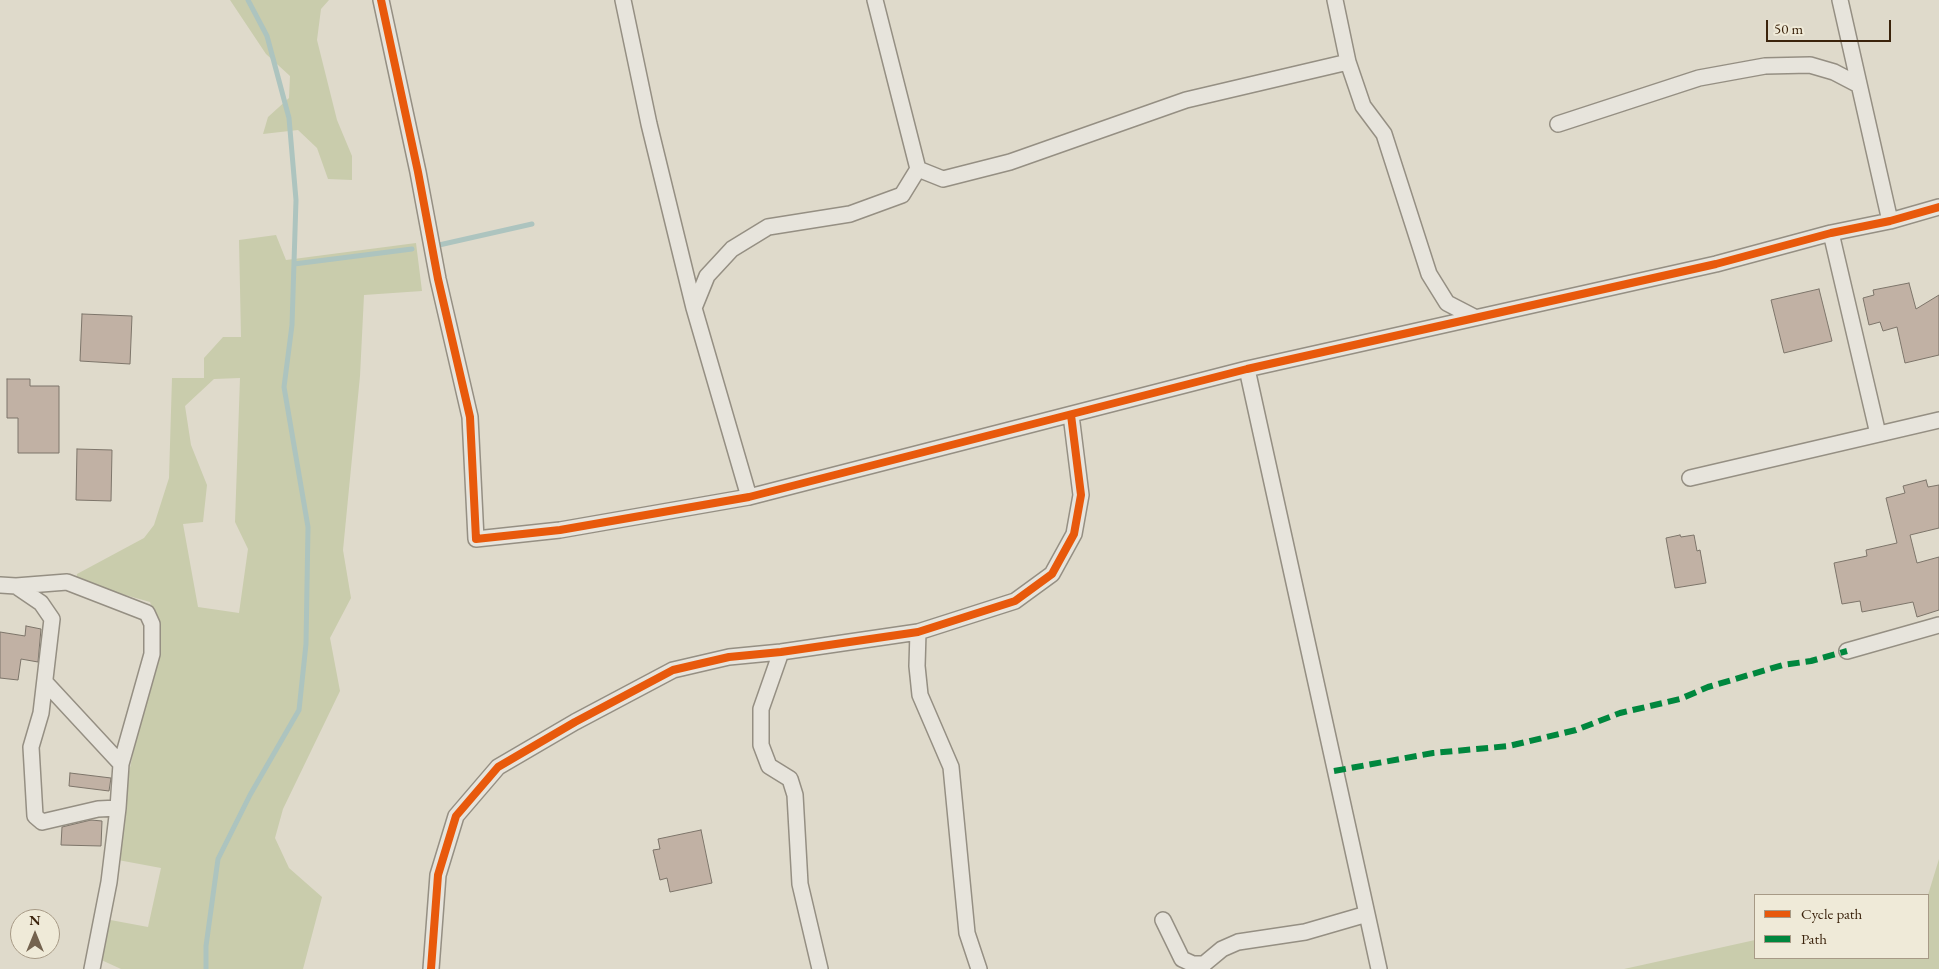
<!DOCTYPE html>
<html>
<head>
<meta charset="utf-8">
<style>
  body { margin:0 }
  #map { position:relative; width:1939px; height:969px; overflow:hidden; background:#dfdacb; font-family:"EB Garamond",serif }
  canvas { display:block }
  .legend { position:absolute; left:1754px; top:894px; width:175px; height:65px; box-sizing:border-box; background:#efead8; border:1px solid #a79a86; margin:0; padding:6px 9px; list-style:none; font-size:15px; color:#3b230c }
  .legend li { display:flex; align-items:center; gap:10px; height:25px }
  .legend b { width:25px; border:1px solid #a79a86 }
  .north { position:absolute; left:10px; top:909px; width:50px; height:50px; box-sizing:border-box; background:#efead8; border:1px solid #a79a86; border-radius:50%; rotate:0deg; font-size:14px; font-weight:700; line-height:20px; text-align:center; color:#3b230c }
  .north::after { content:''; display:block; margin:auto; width:18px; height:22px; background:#74634f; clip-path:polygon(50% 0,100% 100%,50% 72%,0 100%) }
  .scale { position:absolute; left:1766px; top:20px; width:125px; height:22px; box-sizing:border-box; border:2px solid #3b230c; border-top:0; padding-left:6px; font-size:15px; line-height:18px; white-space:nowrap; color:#3b230c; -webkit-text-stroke:4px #efead8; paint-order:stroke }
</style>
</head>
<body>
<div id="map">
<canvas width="1939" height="969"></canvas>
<ul class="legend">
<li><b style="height:6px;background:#e8590c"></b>Cycle path</li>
<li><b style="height:6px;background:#00873e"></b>Path</li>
</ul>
<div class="north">N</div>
<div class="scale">50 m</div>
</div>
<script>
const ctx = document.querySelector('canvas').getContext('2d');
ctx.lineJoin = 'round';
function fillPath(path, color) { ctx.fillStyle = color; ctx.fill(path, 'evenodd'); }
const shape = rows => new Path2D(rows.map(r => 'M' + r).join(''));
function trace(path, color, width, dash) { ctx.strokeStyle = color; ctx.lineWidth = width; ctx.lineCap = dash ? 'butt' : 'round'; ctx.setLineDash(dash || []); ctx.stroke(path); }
fillPath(shape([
  [230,0,329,0,321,9,317,40,337,120,352,156,352,180,328,179,317,148,298,130,263,134,268,117,289,98,290,76,266,54],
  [276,235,286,260,416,243,422,291,364,295,360,376,343,550,351,598,330,638,340,691,283,809,275,838,289,868,322,897,303,969,121,969,97,958,105,919,148,927,161,868,118,860,126,786,150,676,157,621,150,602,76,581,77,574,144,538,154,525,169,478,172,378,204,378,204,358,223,337,241,337,239,240],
  [240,378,235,522,248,549,239,613,198,607,183,524,203,522,207,485,191,445,185,406,214,379],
  [1939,859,1939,969,1624,969,1755,940,1755,958,1928,958,1928,895]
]), '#c9ccac');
trace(shape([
  [439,245,532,224],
  [294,264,412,249],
  [206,969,206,946,218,859,250,795,299,710,306,644,308,527,284,387,292,325,296,200,289,118,267,36,248,0]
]), '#adc4bf', 5);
const building = shape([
  [1909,283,1916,309,1939,295,1939,355,1905,363,1897,327,1883,331,1880,322,1869,325,1863,298,1874,295,1873,290,1909,283],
  [1819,289,1832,341,1784,353,1771,300,1819,289],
  [82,314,132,316,130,364,80,361,82,314],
  [7,379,30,379,30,386,59,386,59,453,18,453,18,418,7,418,7,379],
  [77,449,112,450,111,501,76,500,77,449],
  [1926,480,1928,487,1939,485,1939,528,1910,535,1917,563,1939,557,1939,610,1917,617,1913,602,1862,612,1860,601,1842,604,1834,563,1867,556,1866,550,1897,543,1886,498,1905,493,1903,486,1926,480],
  [1680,535,1681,537,1694,535,1697,551,1700,550,1706,583,1675,588,1666,538,1680,535],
  [26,626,41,629,38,662,21,659,18,680,0,678,0,632,25,636,26,626],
  [70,773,111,778,109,791,69,786,70,773],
  [91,820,102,821,101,846,61,845,62,827,91,820],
  [701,830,712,883,670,892,667,878,660,880,653,850,660,849,658,839,701,830]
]);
fillPath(building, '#c1b1a4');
trace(building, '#7d756a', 1);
const street = shape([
  [381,0,418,172,438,279,470,417,476,539,560,530,749,497,1247,369,1716,264,1831,233,1890,221,1939,207],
  [623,0,649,124,694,308,749,497],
  [1335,0,1348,62,1363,106,1384,134,1429,274,1447,303,1474,317],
  [1840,0,1890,221],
  [1558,124,1699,78,1765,66,1810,65,1834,72,1857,84],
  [918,169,943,179,1010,162,1186,100,1348,62],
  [1831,233,1878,434],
  [694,308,707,276,732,249,768,227,850,214,902,195,918,169,875,0],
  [1690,478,1939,420],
  [0,585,16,586,67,582,147,613,152,624,152,654,121,764,118,808,109,882,92,969],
  [16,586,41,603,52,619,41,713,31,747,35,816,42,822,98,809,118,808],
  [918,632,917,666,920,695,951,767,967,933,979,969],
  [1847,651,1939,625],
  [781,652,761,709,761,745,769,766,790,779,795,795,800,884,820,969],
  [45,682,121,764],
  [1367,914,1379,969],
  [1163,920,1182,959,1193,964,1204,964,1222,949,1238,942,1305,932,1367,914,1247,369],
  [431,969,438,875,456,816,498,767,575,722,673,670,729,657,781,652,918,632,1015,601,1052,574,1074,534,1081,495,1071,415]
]);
trace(street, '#958f83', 18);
trace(street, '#e7e4dc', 15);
trace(shape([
  [1334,771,1433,753,1509,746,1576,730,1620,713,1680,699,1708,687,1783,665,1811,661,1847,651]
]), '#00873e', 6, [12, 6]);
trace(shape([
  [381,0,418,172,438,279,470,417,476,539,560,530,749,497,1247,369,1716,264,1831,233,1890,221,1939,207],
  [431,969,438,875,456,816,498,767,575,722,673,670,729,657,781,652,918,632,1015,601,1052,574,1074,534,1081,495,1071,415]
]), '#e8590c', 8);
</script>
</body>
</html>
